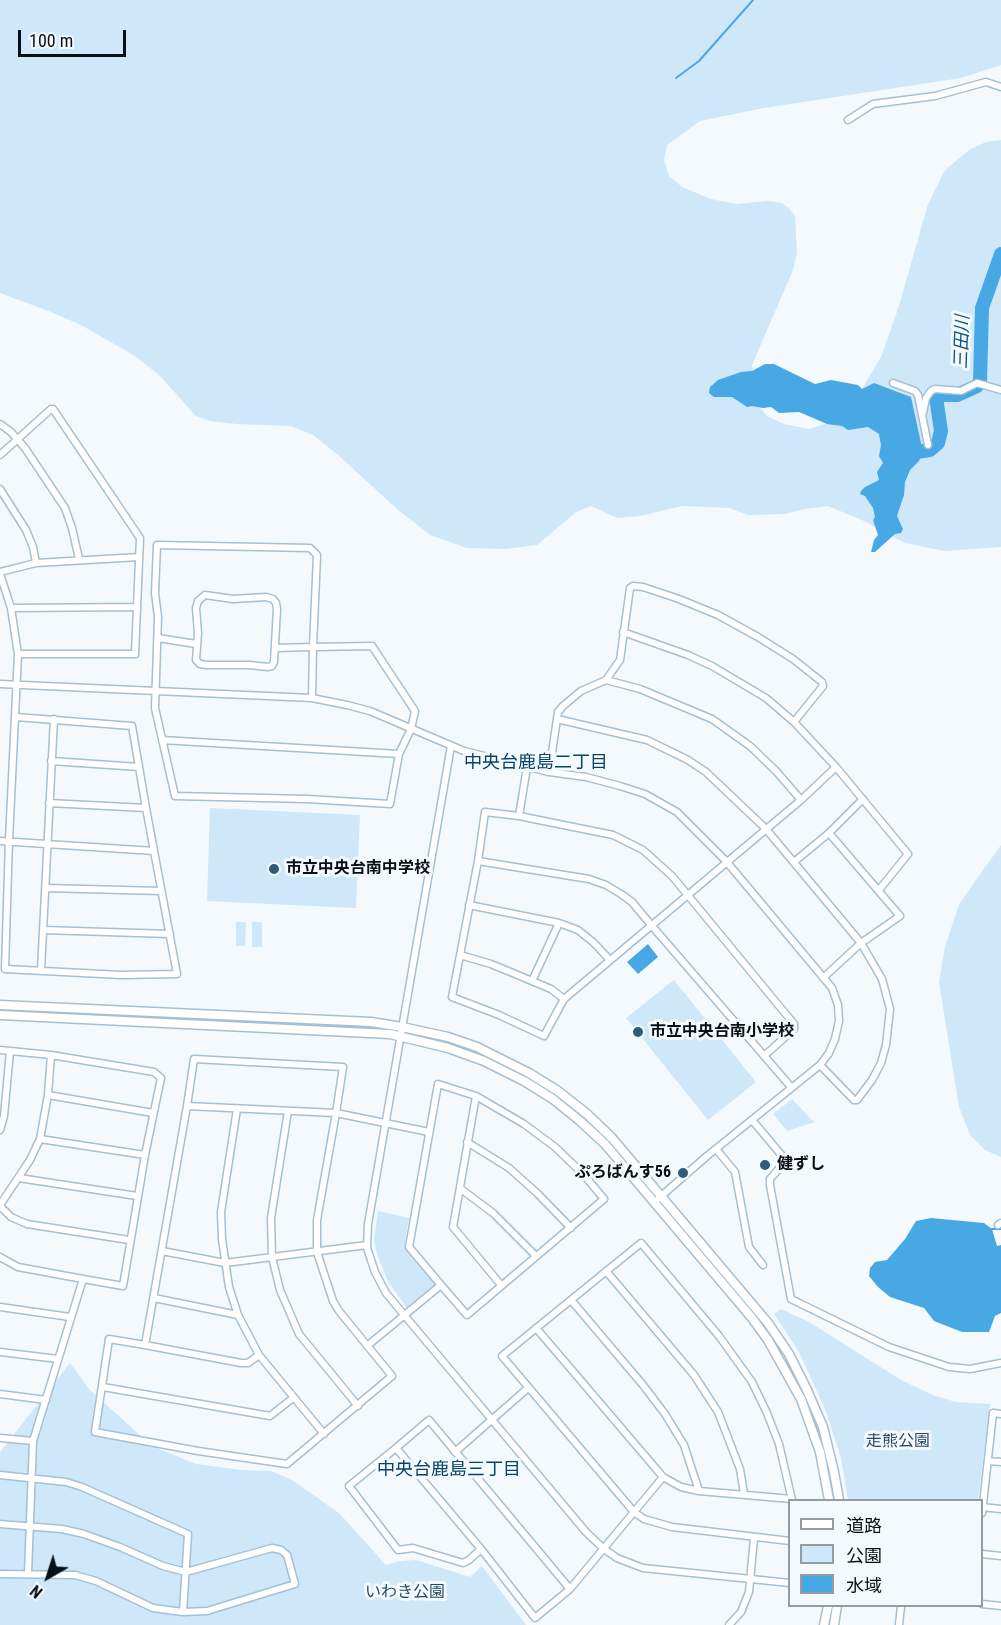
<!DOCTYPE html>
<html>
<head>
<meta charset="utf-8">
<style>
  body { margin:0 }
  #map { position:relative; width:1001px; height:1625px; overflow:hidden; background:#f4f9fd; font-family:"Roboto Condensed","Noto Sans JP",sans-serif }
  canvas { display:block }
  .legend { position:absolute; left:788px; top:1499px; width:195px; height:108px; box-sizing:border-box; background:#f4f9fd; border:2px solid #959ca1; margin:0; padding:8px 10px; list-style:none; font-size:18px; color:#071017 }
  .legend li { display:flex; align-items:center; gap:12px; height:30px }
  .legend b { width:30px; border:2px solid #959ca1 }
  .north { position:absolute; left:18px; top:1547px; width:60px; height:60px; -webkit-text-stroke:4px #f4f9fd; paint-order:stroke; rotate:219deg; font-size:16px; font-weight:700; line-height:24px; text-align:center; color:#071017 }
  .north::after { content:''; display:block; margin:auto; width:21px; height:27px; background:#071017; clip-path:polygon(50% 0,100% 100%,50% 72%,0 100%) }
  .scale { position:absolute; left:18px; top:30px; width:108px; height:27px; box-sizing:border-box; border:3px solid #071017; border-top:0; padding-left:8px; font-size:18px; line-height:21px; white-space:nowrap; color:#071017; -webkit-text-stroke:4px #f4f9fd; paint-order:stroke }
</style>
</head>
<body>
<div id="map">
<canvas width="1001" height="1625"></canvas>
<ul class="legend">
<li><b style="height:8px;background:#fff"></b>道路</li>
<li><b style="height:16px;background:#cee7f9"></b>公園</li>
<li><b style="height:16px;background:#48a8e4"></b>水域</li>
</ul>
<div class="north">N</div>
<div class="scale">100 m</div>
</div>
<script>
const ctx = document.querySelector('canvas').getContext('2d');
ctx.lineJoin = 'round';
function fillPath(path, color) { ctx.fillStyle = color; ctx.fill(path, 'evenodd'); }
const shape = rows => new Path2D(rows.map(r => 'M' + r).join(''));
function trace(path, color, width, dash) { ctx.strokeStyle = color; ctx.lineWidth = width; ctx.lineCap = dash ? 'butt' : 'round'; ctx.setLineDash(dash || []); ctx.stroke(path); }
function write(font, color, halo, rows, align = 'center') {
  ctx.font = font + ' "Roboto Condensed","Noto Sans JP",sans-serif'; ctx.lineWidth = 6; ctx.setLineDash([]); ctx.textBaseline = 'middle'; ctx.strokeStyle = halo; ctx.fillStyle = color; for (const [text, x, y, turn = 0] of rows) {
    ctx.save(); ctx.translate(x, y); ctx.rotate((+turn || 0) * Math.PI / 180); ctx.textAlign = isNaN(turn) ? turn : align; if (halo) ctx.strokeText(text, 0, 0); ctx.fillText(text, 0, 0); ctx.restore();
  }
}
fillPath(shape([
  [0,0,1001,0,1001,65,961,78,764,108,700,121,667,145,664,160,669,176,682,187,711,199,736,204,767,201,782,203,789,208,795,216,797,254,793,270,752,365,761,409,767,416,784,424,809,429,825,424,856,399,881,357,899,306,928,204,945,170,969,150,986,142,1001,140,1001,547,944,551,905,543,864,521,828,506,805,509,785,514,748,515,729,508,682,506,641,516,617,518,591,506,576,512,537,545,505,549,467,548,430,535,397,509,337,454,313,435,291,426,237,424,210,421,196,416,159,375,135,356,81,325,51,312,0,293],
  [210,808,360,815,356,908,207,901],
  [1001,845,1001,1157,985,1150,970,1135,959,1107,939,982,945,947,959,904],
  [236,922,246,922,245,946,236,946],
  [252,922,262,922,262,947,252,947],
  [674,980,756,1082,708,1120,626,1018],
  [792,1099,813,1121,815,1122,787,1131,773,1114],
  [378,1211,409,1218,405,1241,406,1249,435,1283,435,1288,410,1308,407,1308,388,1282,377,1254,374,1240],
  [781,1309,809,1322,901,1380,935,1396,956,1402,990,1404,978,1500,848,1500,841,1458,825,1409,799,1352,774,1314],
  [70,1363,90,1390,152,1446,196,1464,241,1470,271,1471,292,1480,339,1513,386,1565,400,1561,416,1560,470,1577,482,1566,526,1625,0,1625,0,1452]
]), '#cee7f9');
fillPath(shape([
  [765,364,774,364,815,384,831,380,858,385,862,389,874,383,911,397,923,452,919,461,910,470,905,482,904,495,897,516,903,529,901,533,895,534,875,552,871,552,874,540,878,535,873,520,875,517,873,508,865,496,860,494,861,491,865,487,879,480,877,472,883,463,879,456,881,445,879,434,868,427,848,430,842,426,827,424,799,412,779,413,771,407,763,408,752,406,747,407,732,397,714,397,709,393,710,387,718,380,741,372,752,371],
  [648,944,658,957,638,974,627,962],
  [931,1218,984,1223,992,1229,997,1246,1001,1245,1001,1313,995,1316,989,1332,962,1332,934,1321,924,1308,890,1297,878,1287,869,1276,870,1268,875,1262,887,1260,905,1239,916,1221]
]), '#48a8e4');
trace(shape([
  [676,78,699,61,753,0],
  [992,1229,1001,1229]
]), '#48a8e4', 2);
trace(shape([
  [905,456,910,453,930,450,938,443,941,431,936,397,939,395,957,395,977,386,980,381,982,308,1001,254]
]), '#48a8e4', 14);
const street = shape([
  [848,120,873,104,935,96,986,82,1001,87],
  [893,383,915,391,918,395,928,445],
  [923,413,926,398,931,391,935,389,961,391,977,383,1001,390],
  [0,424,11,432,25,448,65,508,72,528,79,559],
  [0,455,51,409,53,409,140,538,135,654,18,654],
  [0,489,26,530,33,547,36,563],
  [0,572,36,563,139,557],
  [0,574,11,608,18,654,9,840,5,969,121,975,177,974,146,808,132,726,16,717],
  [205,595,233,599,266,597,273,599,276,603,277,609,274,662,272,666,268,667,249,665,207,665,200,664,196,660,198,633,196,608,198,601,205,595],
  [11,608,136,607],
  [623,632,688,655,712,666,766,698,794,722,836,767,908,854,879,890],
  [158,638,196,644],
  [275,648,313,647,372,646,415,711,411,729,399,754,390,804,307,799,175,796,155,708,158,617,155,593,157,545,310,548,317,555,313,647,312,698],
  [606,680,640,689,712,719,750,746,776,771,801,800],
  [0,684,312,698,347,705,370,711,464,751,549,772,586,777,620,786,645,794,677,812,726,861,832,988,838,1005,839,1021,835,1039,829,1053,820,1065,707,1156,659,1198],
  [557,719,558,712,563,706,581,691,606,680,620,660,630,588,633,586,643,587,679,599,718,615,758,637,793,659,822,682,823,686,794,722],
  [162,740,399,754],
  [451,746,368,1224,367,1248,375,1272,386,1293,405,1316,586,1532,604,1549,617,1558,643,1568,790,1583],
  [51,761,139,767],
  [527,767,519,816,485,812,478,861,452,997,499,1015,544,1036,564,999,801,800,836,767],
  [549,772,557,719,647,740,688,760,706,772,766,829,861,943,882,979,890,1009,886,1045,881,1063,872,1080,857,1100,854,1100,820,1065],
  [49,803,146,808],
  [519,816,613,835,643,850,672,876,794,1024,794,1029,764,1056],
  [0,841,154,851],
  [478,861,589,879,606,885,621,894,632,902,652,926,791,1087],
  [794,862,829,833,863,799],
  [45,888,161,891],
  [469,905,559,923,578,930,593,942,609,959],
  [43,930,170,934],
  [460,955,491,964,532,981,551,989,564,999],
  [41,970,54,719],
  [823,978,861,943,900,916,829,833],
  [532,981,559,923],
  [0,1050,51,1055,154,1072,161,1078,145,1155,123,1286,83,1279,33,1441,28,1573],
  [48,1095,153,1113],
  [476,1096,453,1227,501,1285],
  [187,1106,145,1345,109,1339,95,1432,198,1451,287,1464,392,1376,339,1311,333,1301,317,1252,317,1220,336,1113,343,1067,194,1059,187,1106,336,1113,429,1132],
  [237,1109,221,1212,222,1239,229,1287,238,1315,259,1355,324,1434],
  [288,1111,271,1218,272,1257,280,1290,299,1334,358,1406],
  [752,1120,784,1158,783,1164,770,1179,770,1185,791,1299,889,1347,949,1367,970,1369,1001,1363],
  [0,1130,4,1116,10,1051],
  [40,1139,145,1155],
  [467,1142,509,1168,537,1193,571,1228],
  [716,1149,735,1172,749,1247,763,1265],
  [19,1178,137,1196],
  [461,1189,493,1213,536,1256],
  [0,1205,30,1160,40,1139,48,1095,51,1055],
  [0,1206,11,1217,27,1224,129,1240],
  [998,1225,1001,1223],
  [162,1251,225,1263,367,1245],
  [0,1257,18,1267,83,1279],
  [606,1271,694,1375,718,1412,740,1469,744,1494],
  [154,1298,238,1315],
  [571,1300,643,1385,665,1414,684,1445,699,1491],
  [0,1307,70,1317],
  [536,1328,663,1477],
  [145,1345,241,1363,248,1363,259,1355],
  [367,1346,441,1285,467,1315,604,1199,584,1175,555,1147,524,1124,476,1096,438,1084,409,1247,441,1285],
  [0,1352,58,1359],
  [103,1387,270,1416,293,1398],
  [0,1394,46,1400],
  [0,1438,33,1441],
  [396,1448,349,1486,398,1550,413,1548,463,1563,469,1560,481,1549],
  [455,1452,528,1388],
  [988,1461,1001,1462],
  [0,1475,66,1482,82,1487,188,1534,183,1612],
  [982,1507,1001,1509],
  [982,1513,993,1413,1001,1414],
  [0,1524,62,1529,84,1534,120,1547,163,1566,186,1572,272,1548,281,1550,287,1555,295,1584,207,1611,183,1612,153,1608,96,1581,75,1575,0,1574],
  [790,1541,672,1527,644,1519,634,1512,502,1356,641,1243,719,1336,752,1382,767,1413,779,1444,792,1500],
  [982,1554,1001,1556],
  [570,1589,429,1420,396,1448,481,1549,535,1618,570,1589,663,1477,681,1487,699,1491,792,1499],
  [982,1604,1001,1606],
  [729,1625,741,1612,749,1592,754,1538],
  [899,1625,901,1606]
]);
const secondary = shape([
  [0,1005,371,1022,402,1027,448,1037,477,1047,529,1073,558,1091,587,1114,612,1138,768,1323,789,1354,807,1390,823,1427,834,1472,839,1500],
  [0,1015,390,1034,448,1048,484,1061,524,1081,553,1099,580,1121,605,1144,752,1318,768,1340,801,1399,820,1452,829,1500],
  [824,1625,828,1606],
  [834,1625,837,1606]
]);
trace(street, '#a5bfd3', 9);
trace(secondary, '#a5bfd3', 11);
trace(street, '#fff', 6);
trace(secondary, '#fff', 8);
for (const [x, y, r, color] of [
  [274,869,6,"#2e5c7b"],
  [638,1032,6,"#2e5c7b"],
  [765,1165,6,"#2e5c7b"],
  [683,1173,6,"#2e5c7b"]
]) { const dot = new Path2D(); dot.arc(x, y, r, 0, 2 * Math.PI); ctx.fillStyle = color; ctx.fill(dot); trace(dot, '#f4f9fd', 2); }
write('bold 16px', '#071017', '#f4f9fd', [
  ["市立中央台南中学校",286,869],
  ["市立中央台南小学校",650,1032],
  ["健ずし",777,1165],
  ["ぷろばんす56",671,1173,"right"]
], 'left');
write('16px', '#254c66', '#f4f9fd', [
  ["走熊公園",898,1442],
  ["いわき公園",405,1593]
]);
write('italic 18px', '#0d577f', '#f4f9fd', [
  ["三田川",963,342,-88]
]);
write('18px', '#084465', '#f4f9fd', [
  ["中央台鹿島二丁目",536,763],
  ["中央台鹿島三丁目",449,1470]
]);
</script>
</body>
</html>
